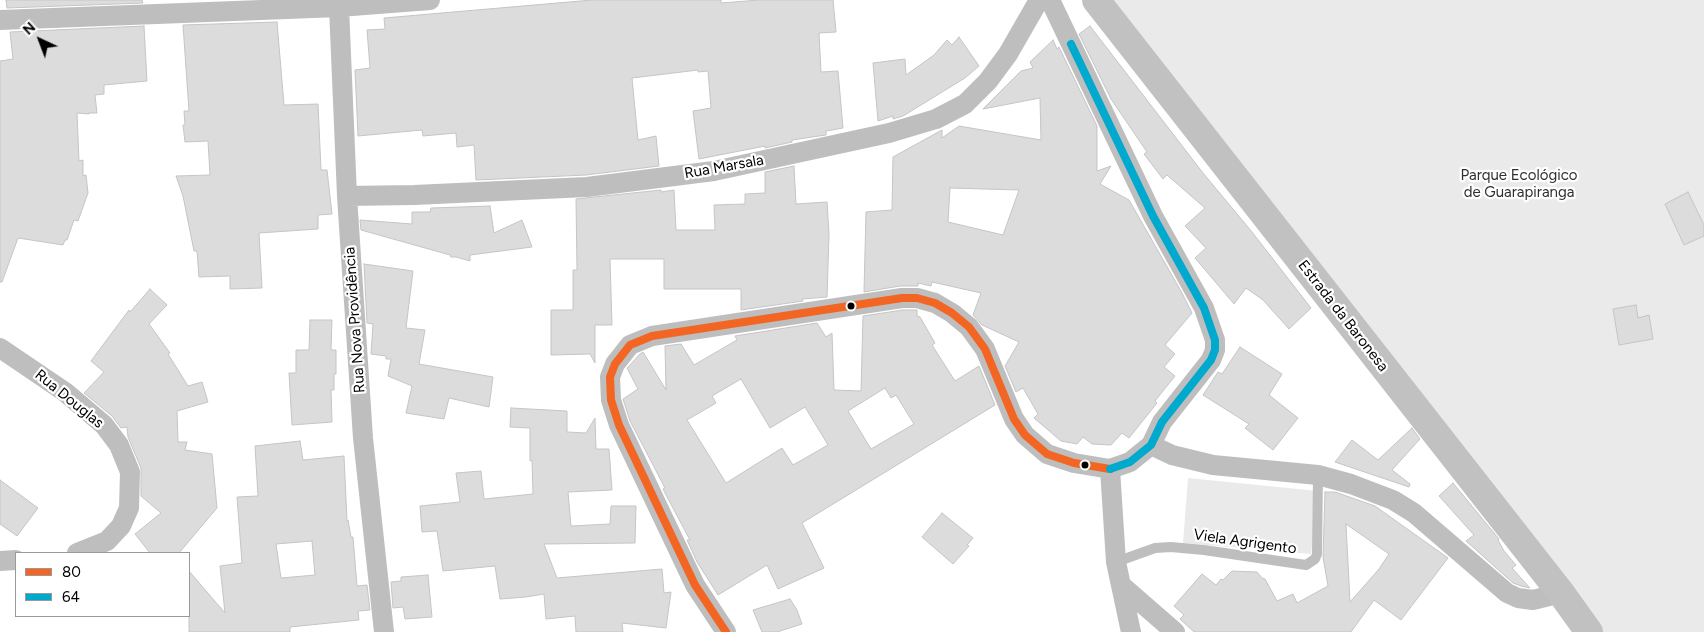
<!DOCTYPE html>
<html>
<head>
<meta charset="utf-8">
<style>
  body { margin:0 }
  #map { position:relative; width:1704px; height:632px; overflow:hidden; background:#fff; font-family:Figtree,sans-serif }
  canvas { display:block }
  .legend { position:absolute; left:15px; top:552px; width:175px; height:65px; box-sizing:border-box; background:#fff; border:1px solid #999; margin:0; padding:6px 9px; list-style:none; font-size:15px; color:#000 }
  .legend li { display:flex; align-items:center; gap:10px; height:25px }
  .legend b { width:25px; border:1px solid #999 }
  .north { position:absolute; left:15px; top:15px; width:50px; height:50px; -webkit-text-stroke:4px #fff; paint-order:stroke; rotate:317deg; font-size:14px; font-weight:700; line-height:20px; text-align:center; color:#000 }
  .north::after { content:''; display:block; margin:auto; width:18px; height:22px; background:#000; clip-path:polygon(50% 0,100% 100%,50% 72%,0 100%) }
</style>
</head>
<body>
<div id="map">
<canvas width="1704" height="632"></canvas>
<ul class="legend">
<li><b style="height:6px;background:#f26522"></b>80</li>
<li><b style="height:6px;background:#00a9ce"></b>64</li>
</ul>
<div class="north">N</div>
</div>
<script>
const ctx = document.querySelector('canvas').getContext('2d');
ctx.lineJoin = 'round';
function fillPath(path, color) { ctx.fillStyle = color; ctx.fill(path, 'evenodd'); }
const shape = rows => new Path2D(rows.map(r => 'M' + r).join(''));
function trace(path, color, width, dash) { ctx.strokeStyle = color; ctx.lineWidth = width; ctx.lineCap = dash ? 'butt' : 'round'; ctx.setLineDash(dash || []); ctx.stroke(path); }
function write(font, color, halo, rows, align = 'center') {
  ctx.font = font + ' Figtree,sans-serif'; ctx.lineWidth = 4.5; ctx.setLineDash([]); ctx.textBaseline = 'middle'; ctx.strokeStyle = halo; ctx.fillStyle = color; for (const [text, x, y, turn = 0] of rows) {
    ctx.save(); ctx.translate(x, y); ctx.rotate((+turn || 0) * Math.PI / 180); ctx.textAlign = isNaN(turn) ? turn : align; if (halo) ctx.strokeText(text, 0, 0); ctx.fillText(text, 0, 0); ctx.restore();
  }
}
fillPath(shape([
  [1104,0,1704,0,1704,632,1597,632],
  [1188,478,1318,491,1311,554,1183,543]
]), '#eaeaea');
const building = shape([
  [6,0,142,0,143,3,7,8,6,0],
  [592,0,721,0,721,3,759,0,833,0,836,32,819,33,821,72,838,71,843,128,826,131,826,135,792,140,792,142,765,148,765,146,699,159,693,111,711,108,708,71,698,72,698,70,632,78,638,140,656,136,659,166,586,175,476,180,474,145,457,147,456,133,423,136,422,130,358,136,355,70,370,68,367,30,385,29,384,18,592,0],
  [277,22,284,105,318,104,321,170,327,170,332,214,318,215,318,229,259,233,262,288,230,289,230,276,199,277,197,251,194,251,183,196,176,176,210,175,208,141,185,142,183,125,185,125,184,111,189,111,183,25,277,22],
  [144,26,147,81,104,85,104,94,95,95,97,113,89,113,89,114,77,113,79,161,83,160,83,176,86,175,88,193,78,221,74,220,67,240,65,240,63,245,18,238,2,282,0,282,0,61,13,59,10,32,144,26],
  [1090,26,1203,173,1252,232,1311,308,1289,329,1263,300,1246,288,1234,304,1195,258,1206,248,1185,226,1205,208,1167,175,1163,179,1144,154,1147,152,1111,99,1079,34,1090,26],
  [959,37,979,66,965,78,903,116,893,119,893,116,878,121,873,63,905,59,906,75,934,55,947,40,952,45,959,37],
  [1053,40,1057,49,1059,47,1097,126,1097,171,1111,166,1100,184,1129,200,1181,291,1192,313,1165,345,1175,354,1164,367,1175,376,1155,401,1157,403,1129,438,1122,433,1111,445,1092,444,1083,437,1077,444,1061,441,1034,418,1038,414,1023,388,1016,392,1005,366,1019,342,982,325,973,315,981,293,932,282,931,286,918,283,918,286,900,286,864,292,866,212,892,210,893,157,942,130,942,138,959,126,1041,140,1040,98,983,109,1021,71,1033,68,1030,62,1053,40],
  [950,188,1019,190,1003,235,948,222,950,188],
  [794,166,796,204,827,202,829,234,827,297,802,299,803,301,741,310,741,289,664,289,664,259,610,259,612,325,595,325,595,363,590,354,551,355,551,310,573,310,573,270,577,270,576,199,661,190,661,192,674,190,676,230,715,230,714,205,745,204,745,194,765,193,765,172,794,166],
  [1688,192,1704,225,1704,236,1684,245,1665,204,1688,192],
  [490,206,494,233,522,220,532,247,470,255,470,261,456,257,451,257,450,255,361,230,360,220,412,224,412,212,430,212,431,208,490,206],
  [364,264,413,271,406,328,425,330,419,364,493,377,489,407,449,398,444,419,406,413,412,386,388,376,391,359,386,359,386,356,371,354,373,324,367,323,364,264],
  [150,289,167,305,149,324,170,353,168,354,188,386,202,382,208,402,177,411,178,442,187,442,185,450,212,454,217,508,179,553,150,553,135,534,161,513,141,496,141,468,128,437,127,427,121,428,112,416,84,393,104,372,91,361,129,310,130,312,150,289],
  [1636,305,1638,318,1649,315,1653,339,1619,345,1613,309,1636,305],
  [903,310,917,310,917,316,920,317,935,343,932,345,955,381,979,366,995,405,802,523,824,568,778,589,767,565,718,595,697,562,687,540,690,540,666,495,663,489,665,488,630,421,623,399,638,389,627,368,628,367,640,354,643,352,666,390,665,346,681,344,694,365,737,340,735,336,817,323,826,337,832,333,834,390,861,391,863,316,903,310],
  [741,379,770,428,805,407,828,445,793,465,782,448,726,483,687,420,716,403,712,396,741,379],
  [885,388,891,398,896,395,914,424,871,449,848,411,885,388],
  [310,320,332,320,331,350,336,350,336,374,334,374,334,390,331,390,332,422,292,425,289,373,296,373,296,350,309,350,310,320],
  [1240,347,1282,374,1269,395,1298,418,1273,450,1245,428,1249,424,1203,395,1218,372,1222,374,1240,347],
  [511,408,567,411,567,432,586,433,595,418,596,449,609,449,612,490,568,492,571,526,610,524,611,506,636,506,635,543,544,544,557,578,662,569,664,593,671,592,666,628,622,623,623,632,576,632,575,616,546,619,544,594,526,597,500,599,495,566,443,571,437,531,422,532,420,506,460,502,456,473,481,471,484,499,533,494,532,460,530,461,530,428,510,427,511,408],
  [1412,428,1420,439,1392,470,1410,484,1409,487,1335,462,1352,440,1378,460,1412,428],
  [300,441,303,460,344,456,347,521,348,520,351,537,353,537,357,586,367,585,370,610,358,611,359,620,290,627,290,632,189,632,189,571,225,613,220,566,242,563,237,497,258,496,255,446,300,441],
  [312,541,315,575,281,578,276,544,312,541],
  [0,480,38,508,17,536,0,524,0,480],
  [1453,483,1499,539,1498,540,1504,551,1516,565,1512,568,1530,588,1521,586,1513,583,1466,541,1474,535,1439,496,1453,483],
  [1325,492,1335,492,1375,506,1448,558,1401,620,1374,600,1351,632,1194,632,1180,619,1184,615,1174,606,1202,574,1216,585,1221,579,1223,580,1232,571,1257,572,1262,578,1265,579,1277,601,1293,594,1297,603,1328,586,1323,557,1325,492],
  [1346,524,1389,554,1379,569,1350,602,1346,524],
  [942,513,973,538,967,545,969,546,953,564,922,537,942,513],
  [428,575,432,617,405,619,403,607,393,608,391,582,401,581,401,577,428,575],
  [790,599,797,610,802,624,777,632,762,632,753,610,790,599]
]);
fillPath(building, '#dcdcdc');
trace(building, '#c5c5c5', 1);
trace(shape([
  [1116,562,1155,548,1171,547,1204,550,1306,565,1315,559,1317,554,1318,475]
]), '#bebebe', 10);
trace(shape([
  [1050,0,1153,216,1204,308,1215,340,1215,350,1211,360,1162,422,1151,445,1130,462,1110,469],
  [339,7,347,196,363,438,384,632],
  [0,20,339,7,430,0],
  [347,196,414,195,587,187,714,171,889,133,936,119,965,104,988,81,1008,54,1039,0],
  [0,348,65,392,104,425,119,445,130,472,129,508,121,526,107,541,77,553],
  [1151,445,1172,455,1213,465,1318,475,1351,484,1393,500,1414,513,1507,593,1518,598,1533,600,1561,593],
  [1110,469,1116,562,1131,632],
  [0,561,16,560],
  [1121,585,1175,632],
  [726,632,695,585,619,425,611,400,610,377,615,364,630,345,652,336,902,298,917,298,935,303,952,313,969,327,985,349,1014,419,1025,435,1047,454,1074,463,1110,469]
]), '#bebebe', 20);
trace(shape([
  [1096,0,1561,593,1589,632]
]), '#c1c1c1', 28);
trace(shape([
  [726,632,695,585,619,425,611,400,610,377,615,364,630,345,652,336,902,298,917,298,935,303,952,313,969,327,985,349,1014,419,1025,435,1047,454,1074,463,1110,469]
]), '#f26522', 8);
trace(shape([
  [1071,44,1153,216,1204,308,1215,340,1215,350,1211,360,1162,422,1151,445,1130,462,1110,469]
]), '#00a9ce', 8);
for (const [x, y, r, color] of [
  [851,306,4.5,"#000"],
  [1085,465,4.5,"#000"]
]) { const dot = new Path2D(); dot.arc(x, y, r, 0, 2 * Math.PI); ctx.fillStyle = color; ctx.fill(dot); trace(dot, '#fff', 2); }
write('15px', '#000', '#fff', [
  ["Rua Marsala",724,167,-10],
  ["Estrada da Baronesa",1343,316,52],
  ["Rua Nova Providência",355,320,-94],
  ["Rua Douglas",69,399,39],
  ["Viela Agrigento",1245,542,8]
]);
write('15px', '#2f2f2f', '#fff', [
  ["Parque Ecológico",1519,176],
  ["de Guarapiranga",1519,193]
]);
</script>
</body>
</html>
